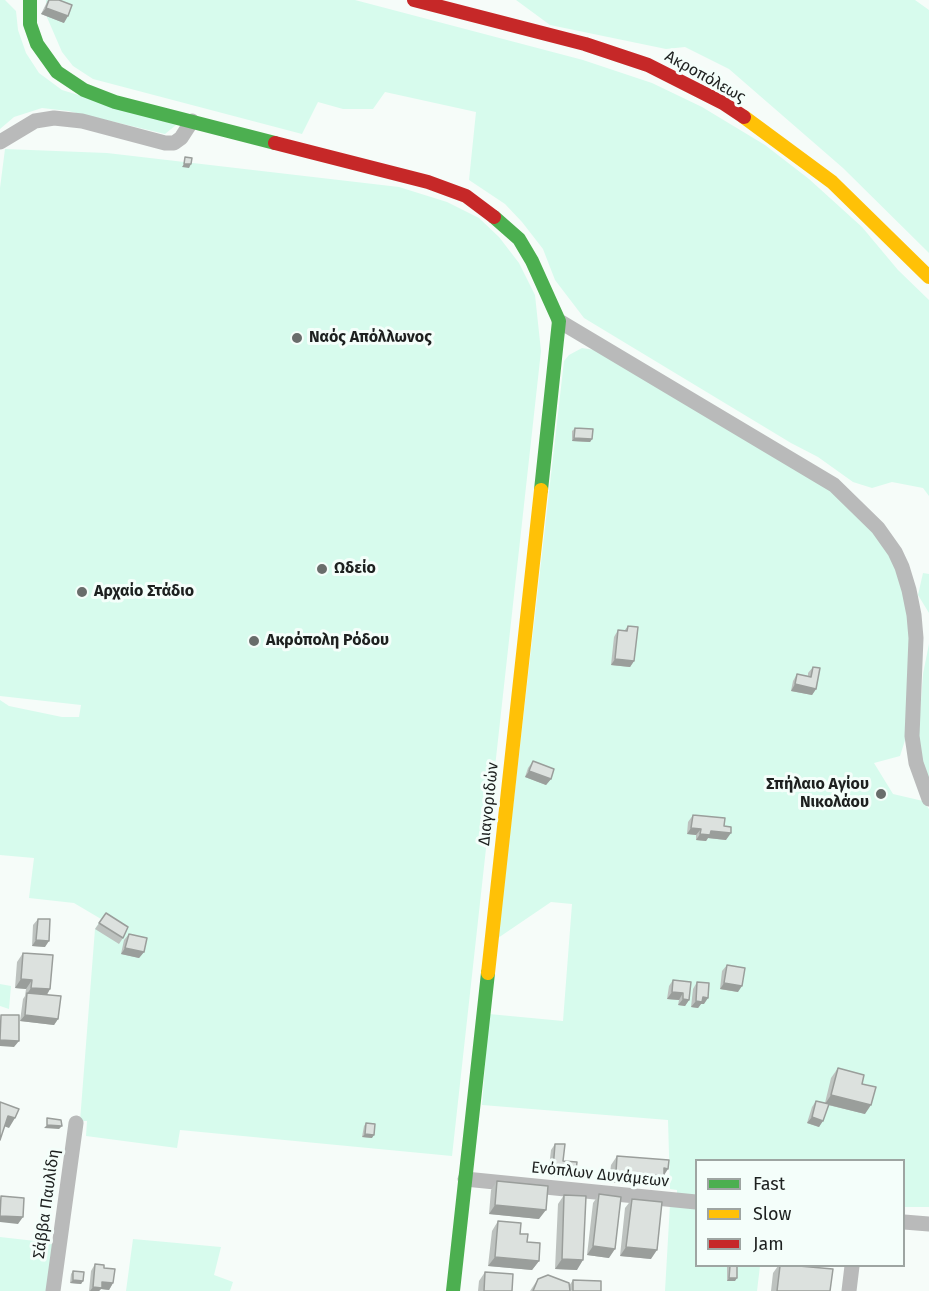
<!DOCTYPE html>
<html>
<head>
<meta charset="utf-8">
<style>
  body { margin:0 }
  #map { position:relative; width:929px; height:1291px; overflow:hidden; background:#f6fcf9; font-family:"Fira Sans",sans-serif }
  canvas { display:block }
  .legend { position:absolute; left:695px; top:1159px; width:210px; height:108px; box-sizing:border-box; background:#f4fefa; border:2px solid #9ea5a2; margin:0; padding:8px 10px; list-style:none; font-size:18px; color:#1d201f }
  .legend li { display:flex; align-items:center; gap:12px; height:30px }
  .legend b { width:30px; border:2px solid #9ea5a2 }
</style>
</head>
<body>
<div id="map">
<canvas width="929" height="1291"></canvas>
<ul class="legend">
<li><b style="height:8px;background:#4caf50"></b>Fast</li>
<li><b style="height:8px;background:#ffc107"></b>Slow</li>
<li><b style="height:8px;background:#c62828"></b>Jam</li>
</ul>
</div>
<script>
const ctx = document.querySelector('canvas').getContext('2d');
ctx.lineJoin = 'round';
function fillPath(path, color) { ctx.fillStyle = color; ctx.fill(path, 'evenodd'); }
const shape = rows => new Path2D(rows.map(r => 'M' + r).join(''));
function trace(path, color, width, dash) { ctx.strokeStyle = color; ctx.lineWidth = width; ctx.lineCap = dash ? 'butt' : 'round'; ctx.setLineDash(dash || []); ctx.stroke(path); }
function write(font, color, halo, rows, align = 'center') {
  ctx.font = font + ' "Fira Sans",sans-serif'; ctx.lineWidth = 6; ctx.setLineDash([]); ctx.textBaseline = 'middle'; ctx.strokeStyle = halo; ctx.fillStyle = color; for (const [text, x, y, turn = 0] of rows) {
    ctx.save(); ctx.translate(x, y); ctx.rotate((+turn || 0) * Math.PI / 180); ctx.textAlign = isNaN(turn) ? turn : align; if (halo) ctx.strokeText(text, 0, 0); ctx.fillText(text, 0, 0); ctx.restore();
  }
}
fillPath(shape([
  [0,0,5,0,16,11,18,30,26,53,39,73,62,90,176,125,165,134,68,111,42,108,14,117,0,129],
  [46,0,355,0,583,60,652,83,702,107,765,145,809,179,862,227,898,270,929,300,929,496,923,488,892,482,872,488,853,482,818,457,791,443,584,318,555,280,543,249,522,222,505,204,469,180,476,112,385,92,373,109,343,109,318,102,302,134,93,79,73,66,62,52,46,15],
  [516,0,915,0,929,10,929,253,843,168,729,69,685,47,666,49,550,25],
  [5,149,107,153,399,187,447,202,479,218,499,237,519,263,535,295,541,351,452,1156,180,1130,177,1148,86,1136,87,1121,80,1121,95,929,101,919,74,903,29,898,34,858,0,855,0,700,9,706,62,717,79,717,81,705,0,696,0,188],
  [582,348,601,351,839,490,896,559,914,618,907,734,900,756,874,763,893,794,923,801,929,809,929,1207,904,1207,904,1160,696,1160,696,1198,677,1196,677,1190,670,1189,668,1120,482,1105,489,1014,563,1021,572,904,551,902,498,938,564,361,569,355],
  [923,573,929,574,929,613,918,595],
  [929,644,929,783,923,767,918,739,923,674],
  [0,984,11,986,9,1009,0,1006],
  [670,1204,696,1207,696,1266,760,1266,757,1291,665,1291],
  [0,1237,53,1243,47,1291,0,1291],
  [133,1239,221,1247,214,1275,233,1282,230,1291,126,1291]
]), '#d7fbed');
trace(shape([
  [0,142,35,121,54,118,82,121,165,143,174,143,181,138,192,121],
  [559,321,834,485,878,528,895,552,902,567,909,590,914,615,916,638,912,736,916,763,929,799],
  [465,1179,696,1202],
  [904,1222,929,1224],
  [53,1291,76,1123],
  [849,1291,852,1266]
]), '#b9baba', 15);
trace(shape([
  [30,0,30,24,37,44,57,72,84,90,115,102,275,143],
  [494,217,519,239,532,261,559,321,541,490],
  [453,1291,488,973]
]), '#4caf50', 14);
trace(shape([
  [744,117,832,182,929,277],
  [488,973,541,490]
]), '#ffc107', 14);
trace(shape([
  [414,0,585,44,648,65,723,103,744,117],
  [275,143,428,182,466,196,494,217]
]), '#c62828', 14);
fillPath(shape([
  [48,0,59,0,64,23,41,14],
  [575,428,592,439,590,442,572,441,572,431],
  [628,626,634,661,630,667,611,665,614,637,618,630,624,631],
  [813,667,816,689,812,695,791,691,793,681,797,674,808,676,808,673],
  [533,761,551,779,546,785,525,777,528,768],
  [693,815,724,826,726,840,708,838,706,841,696,840,696,835,687,834,688,822],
  [106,913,123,938,119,944,95,929],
  [38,919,45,947,32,946,33,925],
  [129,934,144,952,139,958,121,954,124,940],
  [23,953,50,989,47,995,58,1019,54,1025,20,1021,23,999,25,996,26,989,15,988,17,962],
  [727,965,738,992,720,989,722,971],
  [673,980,689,1000,685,1006,678,1005,679,1000,667,999,669,986],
  [697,982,704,1004,701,1004,698,1008,691,1007,693,989],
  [838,1068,862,1084,865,1114,828,1105,819,1127,807,1123,812,1107,816,1101,825,1103,831,1078],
  [366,1123,372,1138,362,1137,364,1126],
  [555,1144,563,1161,576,1171,572,1178,548,1176,551,1150],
  [617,1156,664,1176,657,1186,609,1182,611,1165],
  [497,1181,539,1219,489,1214,491,1190],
  [599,1194,609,1258,587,1255,593,1203],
  [564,1195,577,1270,555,1269,558,1204],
  [632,1199,651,1259,620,1256,625,1208],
  [498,1221,520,1234,527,1242,539,1261,532,1270,488,1266,492,1231],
  [95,1264,104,1268,113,1283,109,1290,101,1289,99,1291,89,1291,91,1271],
  [727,1266,737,1266,735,1281,727,1281],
  [778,1266,799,1266,830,1291,771,1291,773,1273],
  [73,1271,83,1281,81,1284,70,1283,71,1274],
  [485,1272,512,1291,478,1291,479,1281],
  [538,1279,569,1286,573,1280,601,1291,530,1291]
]), '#bdc2bf');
fillPath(shape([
  [46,8,68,16,64,23,41,14],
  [184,164,191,164,189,168,182,167],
  [574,438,592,439,590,442,572,441],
  [615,659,634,661,630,667,611,665],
  [795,684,816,689,812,695,791,691],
  [529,771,551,779,546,785,525,777],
  [691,828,701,829,696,835,687,834],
  [711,831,731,833,726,840,708,838,706,841,696,840,700,834],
  [36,940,49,941,45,947,32,946],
  [125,948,144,952,139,958,121,954],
  [21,979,32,980,26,989,15,988],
  [724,983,742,986,738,992,720,989],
  [31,988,50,989,44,999,27,994],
  [672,992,683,993,679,1000,667,999],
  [703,997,708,998,704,1004,701,1004,698,1008,691,1007,696,1001],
  [683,999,689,1000,685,1006,678,1005],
  [25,1015,58,1019,54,1025,20,1021],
  [0,1040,19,1041,14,1047,0,1046],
  [831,1095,871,1105,865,1114,825,1104],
  [8,1116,15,1118,9,1128,1,1125],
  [812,1117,823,1121,819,1127,807,1123],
  [47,1125,62,1126,59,1129,44,1128],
  [365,1134,374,1135,372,1138,362,1137],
  [664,1168,668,1169,657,1186,609,1182,616,1172],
  [553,1169,576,1171,572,1178,548,1176],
  [495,1205,546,1210,539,1219,489,1214],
  [0,1216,23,1217,18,1224,0,1222],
  [593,1246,615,1249,609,1258,587,1255],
  [626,1247,657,1250,651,1259,620,1256],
  [495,1257,539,1261,532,1270,488,1266],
  [562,1259,583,1260,577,1270,555,1269],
  [729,1278,737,1278,735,1281,727,1281],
  [73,1280,83,1281,81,1284,70,1283],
  [102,1282,113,1283,109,1290,101,1289,99,1291,90,1291,93,1287]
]), '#9a9e9b');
const building = shape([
  [49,0,59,0,72,5,68,16,46,8,49,0],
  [185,157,192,158,191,164,184,164,185,157],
  [575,428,593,429,592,439,574,438,575,428],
  [628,626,638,627,634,661,615,659,618,630,627,631,628,626],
  [813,667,820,668,816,689,795,684,797,674,811,677,813,667],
  [533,761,554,769,551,779,529,771,533,761],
  [693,815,725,818,724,826,731,827,731,833,711,831,710,835,700,834,701,829,691,828,693,815],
  [106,913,128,927,123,938,99,923,106,913],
  [38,919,50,919,49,941,36,940,38,919],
  [129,934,147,938,144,952,125,948,129,934],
  [23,953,53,955,50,989,31,988,32,980,21,979,23,953],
  [727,965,745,968,742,986,724,983,727,965],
  [673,980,691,982,689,1000,683,999,683,993,672,992,673,980],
  [697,982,709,983,708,998,703,997,702,1002,696,1001,697,982],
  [27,993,61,996,58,1019,25,1015,27,993],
  [1,1015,19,1015,19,1041,0,1040,1,1015],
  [838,1068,864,1075,862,1084,876,1087,871,1105,831,1095,838,1068],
  [816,1101,829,1104,823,1121,812,1117,816,1101],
  [0,1102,19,1109,15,1118,8,1116,0,1140,0,1102],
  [47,1118,61,1120,62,1126,47,1125,47,1118],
  [366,1123,375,1124,374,1135,365,1134,366,1123],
  [555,1144,565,1144,563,1161,577,1162,576,1171,553,1169,555,1144],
  [617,1156,669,1160,668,1169,664,1168,664,1176,616,1172,617,1156],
  [497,1181,548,1186,546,1210,495,1205,497,1181],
  [599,1194,621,1197,615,1249,593,1246,599,1194],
  [564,1195,586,1196,583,1260,562,1259,564,1195],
  [1,1196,24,1198,23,1217,0,1216,1,1196],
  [632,1199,662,1202,657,1250,626,1247,632,1199],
  [498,1221,521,1223,520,1234,528,1234,527,1242,540,1243,539,1261,495,1257,498,1221],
  [95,1264,104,1265,104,1268,115,1269,113,1283,102,1282,102,1288,93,1287,95,1264],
  [730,1266,737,1266,737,1278,729,1278,730,1266],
  [780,1266,799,1266,833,1269,830,1291,777,1291,780,1266],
  [73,1271,84,1272,83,1281,73,1280,73,1271],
  [485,1272,513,1274,512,1291,484,1291,485,1272],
  [548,1275,569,1283,570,1291,533,1291,538,1279,548,1275],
  [573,1280,601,1281,601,1291,573,1291,573,1280]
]);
fillPath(building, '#dce1de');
trace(building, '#9a9e9b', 1.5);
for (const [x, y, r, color] of [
  [297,338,6,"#696d6b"],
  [322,569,6,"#696d6b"],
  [82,592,6,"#696d6b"],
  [254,641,6,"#696d6b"],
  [881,794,6,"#696d6b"]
]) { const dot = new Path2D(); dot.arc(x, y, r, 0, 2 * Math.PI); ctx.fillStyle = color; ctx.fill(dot); trace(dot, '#f4fefa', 2); }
write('16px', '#1d201f', '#f4fefa', [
  ["Ακροπόλεως",705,77,29],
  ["Διαγοριδών",489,804,-84],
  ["Ενόπλων Δυνάμεων",600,1175,6],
  ["Σάββα Παυλίδη",47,1204,-82]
]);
write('bold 16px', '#1d201f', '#f4fefa', [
  ["Ναός Απόλλωνος",309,338],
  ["Ωδείο",334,569],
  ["Αρχαίο Στάδιο",94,592],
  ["Ακρόπολη Ρόδου",266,641],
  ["Σπήλαιο Αγίου",869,785,"right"],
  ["Νικολάου",869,803,"right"]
], 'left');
</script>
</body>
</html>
